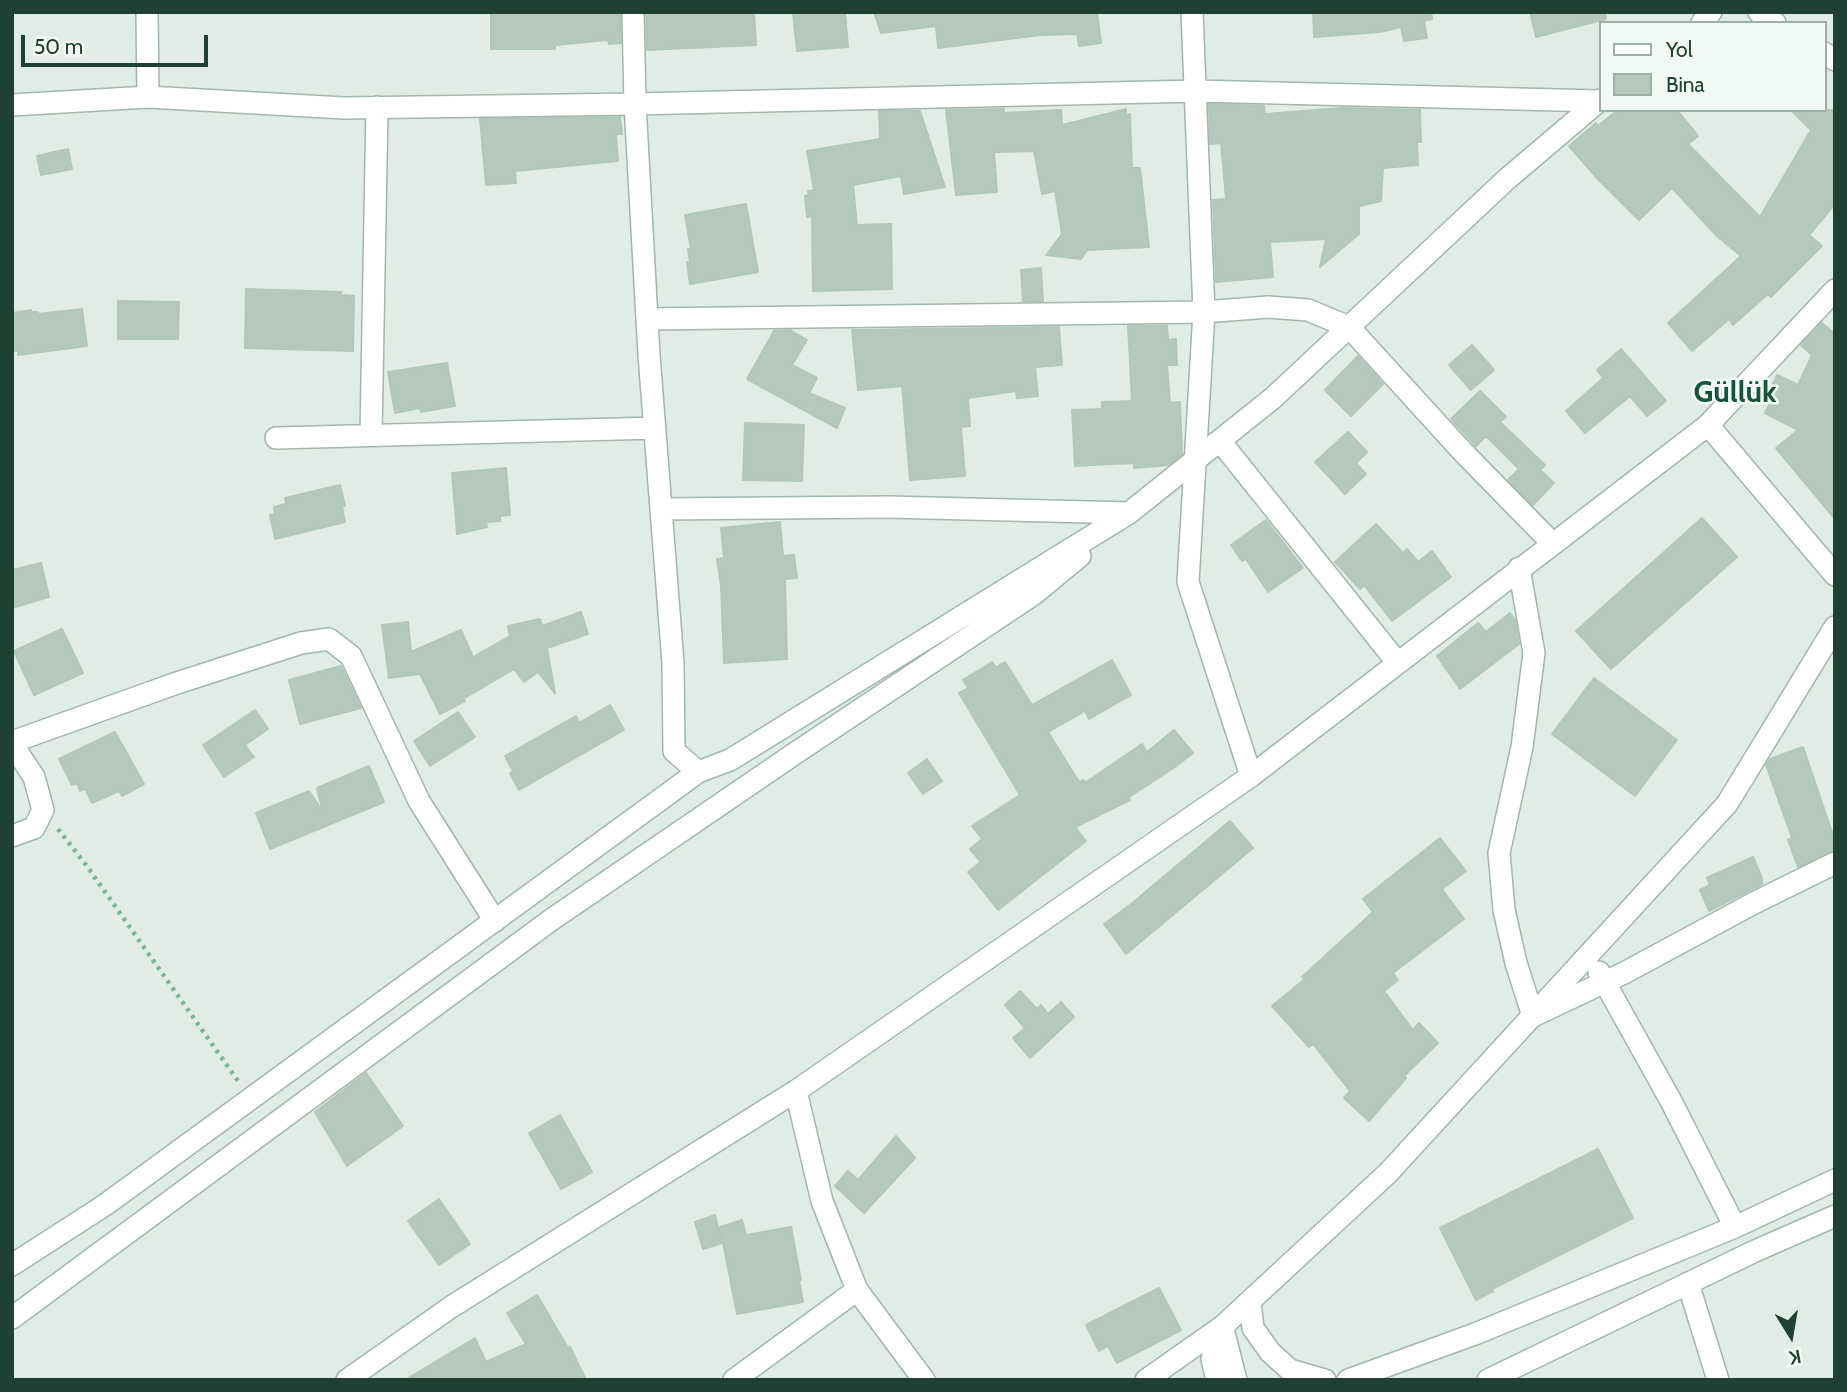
<!DOCTYPE html>
<html>
<head>
<meta charset="utf-8">
<style>
  body { margin:0 }
  #map { position:relative; width:1847px; height:1392px; overflow:hidden; background:#e0ede6; font-family:Cabin,sans-serif }
  canvas { display:block }
  .frame { position:absolute; inset:0; border:14px solid #1f4032; pointer-events:none }
  .legend { position:absolute; left:1599px; top:21px; width:228px; height:91px; box-sizing:border-box; background:#f1f9f4; border:2px solid #9dafa6; margin:0; padding:9px 12px; list-style:none; font-size:21px; color:#1f4032 }
  .legend li { display:flex; align-items:center; gap:14px; height:35px }
  .legend b { width:35px; border:2px solid #9dafa6 }
  .north { position:absolute; left:1756px; top:1301px; width:70px; height:70px; -webkit-text-stroke:5px #f1f9f4; paint-order:stroke; rotate:169deg; font-size:19px; font-weight:700; line-height:28px; text-align:center; color:#1f4032 }
  .north::after { content:''; display:block; margin:auto; width:24px; height:32px; background:#1f4032; clip-path:polygon(50% 0,100% 100%,50% 72%,0 100%) }
  .scale { position:absolute; left:21px; top:35px; width:187px; height:32px; box-sizing:border-box; border:4px solid #1f4032; border-top:0; padding-left:9px; font-size:21px; line-height:24px; white-space:nowrap; color:#1f4032; -webkit-text-stroke:5px #f1f9f4; paint-order:stroke }
</style>
</head>
<body>
<div id="map">
<canvas width="1847" height="1392"></canvas>
<div class="frame"></div>
<ul class="legend">
<li><b style="height:9px;background:#fff"></b>Yol</li>
<li><b style="height:19px;background:#b5c8be"></b>Bina</li>
</ul>
<div class="north">K</div>
<div class="scale">50 m</div>
</div>
<script>
const ctx = document.querySelector('canvas').getContext('2d');
ctx.lineJoin = 'round';
function fillPath(path, color) { ctx.fillStyle = color; ctx.fill(path, 'evenodd'); }
const shape = rows => new Path2D(rows.map(r => 'M' + r).join(''));
function trace(path, color, width, dash) { ctx.strokeStyle = color; ctx.lineWidth = width; ctx.lineCap = dash ? 'butt' : 'round'; ctx.setLineDash(dash || []); ctx.stroke(path); }
function write(font, color, halo, rows, align = 'center') {
  ctx.font = font + ' Cabin,sans-serif'; ctx.lineWidth = 5; ctx.setLineDash([]); ctx.textBaseline = 'middle'; ctx.strokeStyle = halo; ctx.fillStyle = color; for (const [text, x, y, turn = 0] of rows) {
    ctx.save(); ctx.translate(x, y); ctx.rotate((+turn || 0) * Math.PI / 180); ctx.textAlign = isNaN(turn) ? turn : align; if (halo) ctx.strokeText(text, 0, 0); ctx.fillText(text, 0, 0); ctx.restore();
  }
}
const building = shape([
  [491,12,620,12,621,43,609,44,608,40,555,45,555,49,491,49,491,12],
  [646,12,754,12,756,45,647,50,646,12],
  [793,12,845,12,848,47,797,51,793,12],
  [874,12,1097,12,1101,43,1079,46,1077,34,1040,35,938,48,936,26,881,33,874,12],
  [1313,12,1431,12,1432,19,1424,21,1427,38,1404,41,1401,27,1380,32,1314,37,1313,12],
  [1530,12,1605,12,1606,19,1536,37,1530,12],
  [1209,104,1264,106,1265,114,1343,108,1420,110,1421,142,1417,142,1418,165,1383,168,1381,201,1359,206,1359,234,1320,267,1326,239,1270,242,1273,277,1216,282,1213,200,1226,199,1221,143,1210,144,1209,104],
  [1004,109,1004,113,1061,110,1062,125,1126,109,1126,115,1130,114,1132,168,1140,168,1149,247,1087,250,1081,259,1046,255,1062,234,1055,191,1042,194,1034,151,994,152,997,192,956,195,946,110,1004,109],
  [1618,110,1677,110,1698,136,1688,144,1760,217,1811,130,1791,110,1835,110,1835,204,1809,235,1822,246,1771,297,1768,294,1733,325,1729,319,1692,351,1668,323,1741,256,1718,237,1672,188,1639,220,1596,177,1569,146,1596,123,1598,126,1618,110],
  [879,111,920,111,945,187,904,194,901,176,853,185,857,225,891,224,892,289,813,291,812,216,807,217,805,196,809,195,808,191,814,190,807,151,880,139,879,111],
  [620,117,622,134,616,134,618,161,515,171,516,183,486,185,480,119,620,117],
  [68,149,72,169,41,175,37,156,68,149],
  [746,204,758,272,690,284,687,262,690,262,688,249,691,249,685,215,746,204],
  [1041,268,1043,301,1023,301,1021,270,1041,268],
  [246,289,341,292,341,295,354,296,353,351,245,348,246,289],
  [118,301,179,302,178,339,118,339,118,301],
  [82,309,87,346,18,355,18,350,12,352,12,313,31,310,31,312,38,312,38,314,82,309],
  [1822,323,1835,334,1835,519,1776,448,1798,430,1765,413,1771,401,1766,398,1777,375,1798,385,1812,355,1801,345,1822,323],
  [1128,326,1167,326,1168,340,1176,339,1177,365,1167,365,1170,403,1180,402,1182,454,1169,465,1134,468,1134,463,1075,466,1072,410,1102,409,1102,402,1132,401,1128,326],
  [1059,327,1062,365,1035,367,1038,396,1017,398,1016,391,968,398,970,426,961,427,965,476,910,480,902,386,858,390,852,330,1059,327],
  [790,330,807,340,792,365,817,378,809,393,845,408,837,428,747,379,774,331,790,330],
  [1472,345,1494,370,1471,390,1449,365,1472,345],
  [1621,349,1666,401,1647,416,1630,396,1585,433,1566,411,1603,378,1597,370,1621,349],
  [1358,356,1383,384,1351,416,1325,390,1358,356],
  [447,363,455,406,421,412,420,408,395,413,388,372,447,363],
  [1480,391,1506,417,1500,422,1545,465,1540,470,1554,483,1533,505,1508,480,1519,469,1486,436,1476,446,1451,419,1480,391],
  [745,423,804,425,802,481,743,480,745,423],
  [1348,432,1367,452,1356,463,1366,474,1345,494,1315,462,1348,432],
  [506,468,510,515,500,516,500,521,486,522,487,527,457,534,452,473,506,468],
  [340,485,345,506,342,507,345,522,275,539,270,515,275,514,274,507,286,504,285,498,340,485],
  [1702,518,1737,557,1611,669,1576,631,1702,518],
  [1266,520,1303,568,1268,592,1246,559,1242,561,1231,545,1266,520],
  [780,522,783,556,794,555,797,578,785,579,787,659,724,663,721,586,717,559,724,558,721,528,780,522],
  [1376,524,1403,553,1407,549,1418,562,1432,551,1451,577,1392,621,1364,585,1360,589,1335,562,1376,524],
  [41,563,49,597,12,608,12,570,41,563],
  [581,612,588,634,547,648,555,693,538,672,524,682,514,669,463,699,465,701,440,714,420,674,389,678,382,625,408,622,411,652,461,630,473,657,510,636,508,626,540,619,542,626,581,612],
  [1510,613,1515,620,1519,644,1460,689,1437,656,1478,623,1486,632,1510,613],
  [62,629,83,673,34,695,14,651,62,629],
  [1112,660,1131,695,1089,719,1085,711,1048,732,1079,782,1084,780,1085,783,1142,744,1147,752,1174,730,1193,753,1175,767,1129,797,1130,800,1075,827,1086,841,998,910,968,872,981,862,970,849,982,839,972,826,1020,795,959,693,968,688,963,680,992,662,996,667,1005,662,1032,705,1112,660],
  [341,666,361,708,300,724,289,680,341,666],
  [1594,678,1677,740,1635,796,1552,734,1594,678],
  [610,705,624,730,519,790,510,773,513,771,505,756,576,716,579,723,610,705],
  [255,710,268,729,245,745,254,757,224,777,203,745,255,710],
  [458,712,475,737,430,766,414,741,458,712],
  [115,732,144,784,122,796,119,791,92,803,85,789,80,791,77,783,72,785,59,759,115,732],
  [1803,747,1835,841,1835,850,1798,867,1788,840,1792,838,1766,765,1770,759,1803,747],
  [927,759,942,781,923,794,908,773,927,759],
  [369,766,384,802,270,849,256,813,309,791,323,812,317,788,369,766],
  [1230,821,1253,848,1126,954,1104,924,1130,905,1230,821],
  [1440,838,1466,871,1442,889,1464,919,1393,973,1398,980,1384,991,1413,1030,1419,1023,1438,1043,1404,1076,1406,1078,1369,1121,1344,1098,1350,1091,1313,1044,1309,1047,1272,1006,1305,979,1302,977,1373,912,1363,899,1440,838],
  [1753,857,1762,878,1762,884,1709,911,1700,890,1710,885,1707,878,1753,857],
  [1020,991,1037,1009,1041,1005,1048,1014,1061,1002,1074,1017,1030,1058,1013,1038,1025,1028,1005,1005,1020,991],
  [366,1073,403,1126,347,1166,315,1112,366,1073],
  [560,1115,592,1172,561,1189,529,1133,560,1115],
  [896,1136,915,1158,864,1213,835,1186,848,1171,858,1180,896,1136],
  [1598,1149,1633,1218,1492,1289,1493,1291,1476,1300,1440,1228,1598,1149],
  [439,1199,470,1244,439,1265,408,1221,439,1199],
  [715,1215,722,1243,703,1249,695,1222,715,1215],
  [742,1220,746,1235,791,1227,801,1280,799,1280,803,1302,737,1314,720,1227,742,1220],
  [1159,1288,1181,1330,1117,1363,1108,1346,1099,1351,1086,1325,1159,1288],
  [537,1295,568,1348,570,1347,586,1380,405,1380,475,1338,486,1362,526,1344,507,1313,537,1295]
]);
fillPath(building, '#b5c8be');
trace(building, '#b2c7bc', 2);
const minor = shape([
  [147,12,148,97],
  [633,12,635,104,649,355,673,663,674,751,698,772,730,760,1129,513,1273,398,1507,179,1600,100],
  [1192,12,1204,312,1188,582,1251,776],
  [1759,12,1775,23],
  [1702,23,1711,12],
  [1824,53,1835,60],
  [12,105,148,97,344,108,635,104,1196,91,1599,101],
  [648,319,1204,312,1268,307,1308,310,1349,327,1462,451,1552,543],
  [1708,425,1835,575],
  [371,435,377,107],
  [276,438,655,428],
  [1220,441,1397,662],
  [661,509,888,507,1129,513],
  [1519,568,1534,653,1522,747,1499,853,1504,910,1516,963,1533,1016,1624,973,1754,903,1835,863],
  [12,742,177,683,301,643,329,639,351,656,419,801,495,921],
  [12,744,34,777,43,810,34,828,12,836],
  [1599,972,1671,1101,1735,1227],
  [796,1091,822,1201,857,1290,924,1380],
  [12,1265,105,1205,698,772],
  [1688,1283,1718,1380],
  [1250,1303,1253,1328,1270,1352,1290,1370,1325,1380],
  [12,1318,551,920,797,752,1034,594,1080,556],
  [1223,1329,1236,1380],
  [347,1380,451,1307,796,1091,1251,776,1708,425,1835,290],
  [734,1380,857,1290],
  [1146,1380,1223,1326,1388,1173,1727,804,1835,627],
  [1217,1380,1212,1359,1223,1326],
  [1348,1380,1475,1334,1735,1227,1835,1180],
  [1488,1380,1755,1251,1835,1216]
]);
trace(minor, '#a2b6ac', 24);
trace(shape([
  [58,829,86,865,238,1081]
]), '#7db59b', 4.5, [3.5, 5]);
trace(minor, '#fff', 21);
write('bold 30px', '#18543d', '#f1f9f4', [
  ["Güllük",1735,393]
]);
</script>
</body>
</html>
